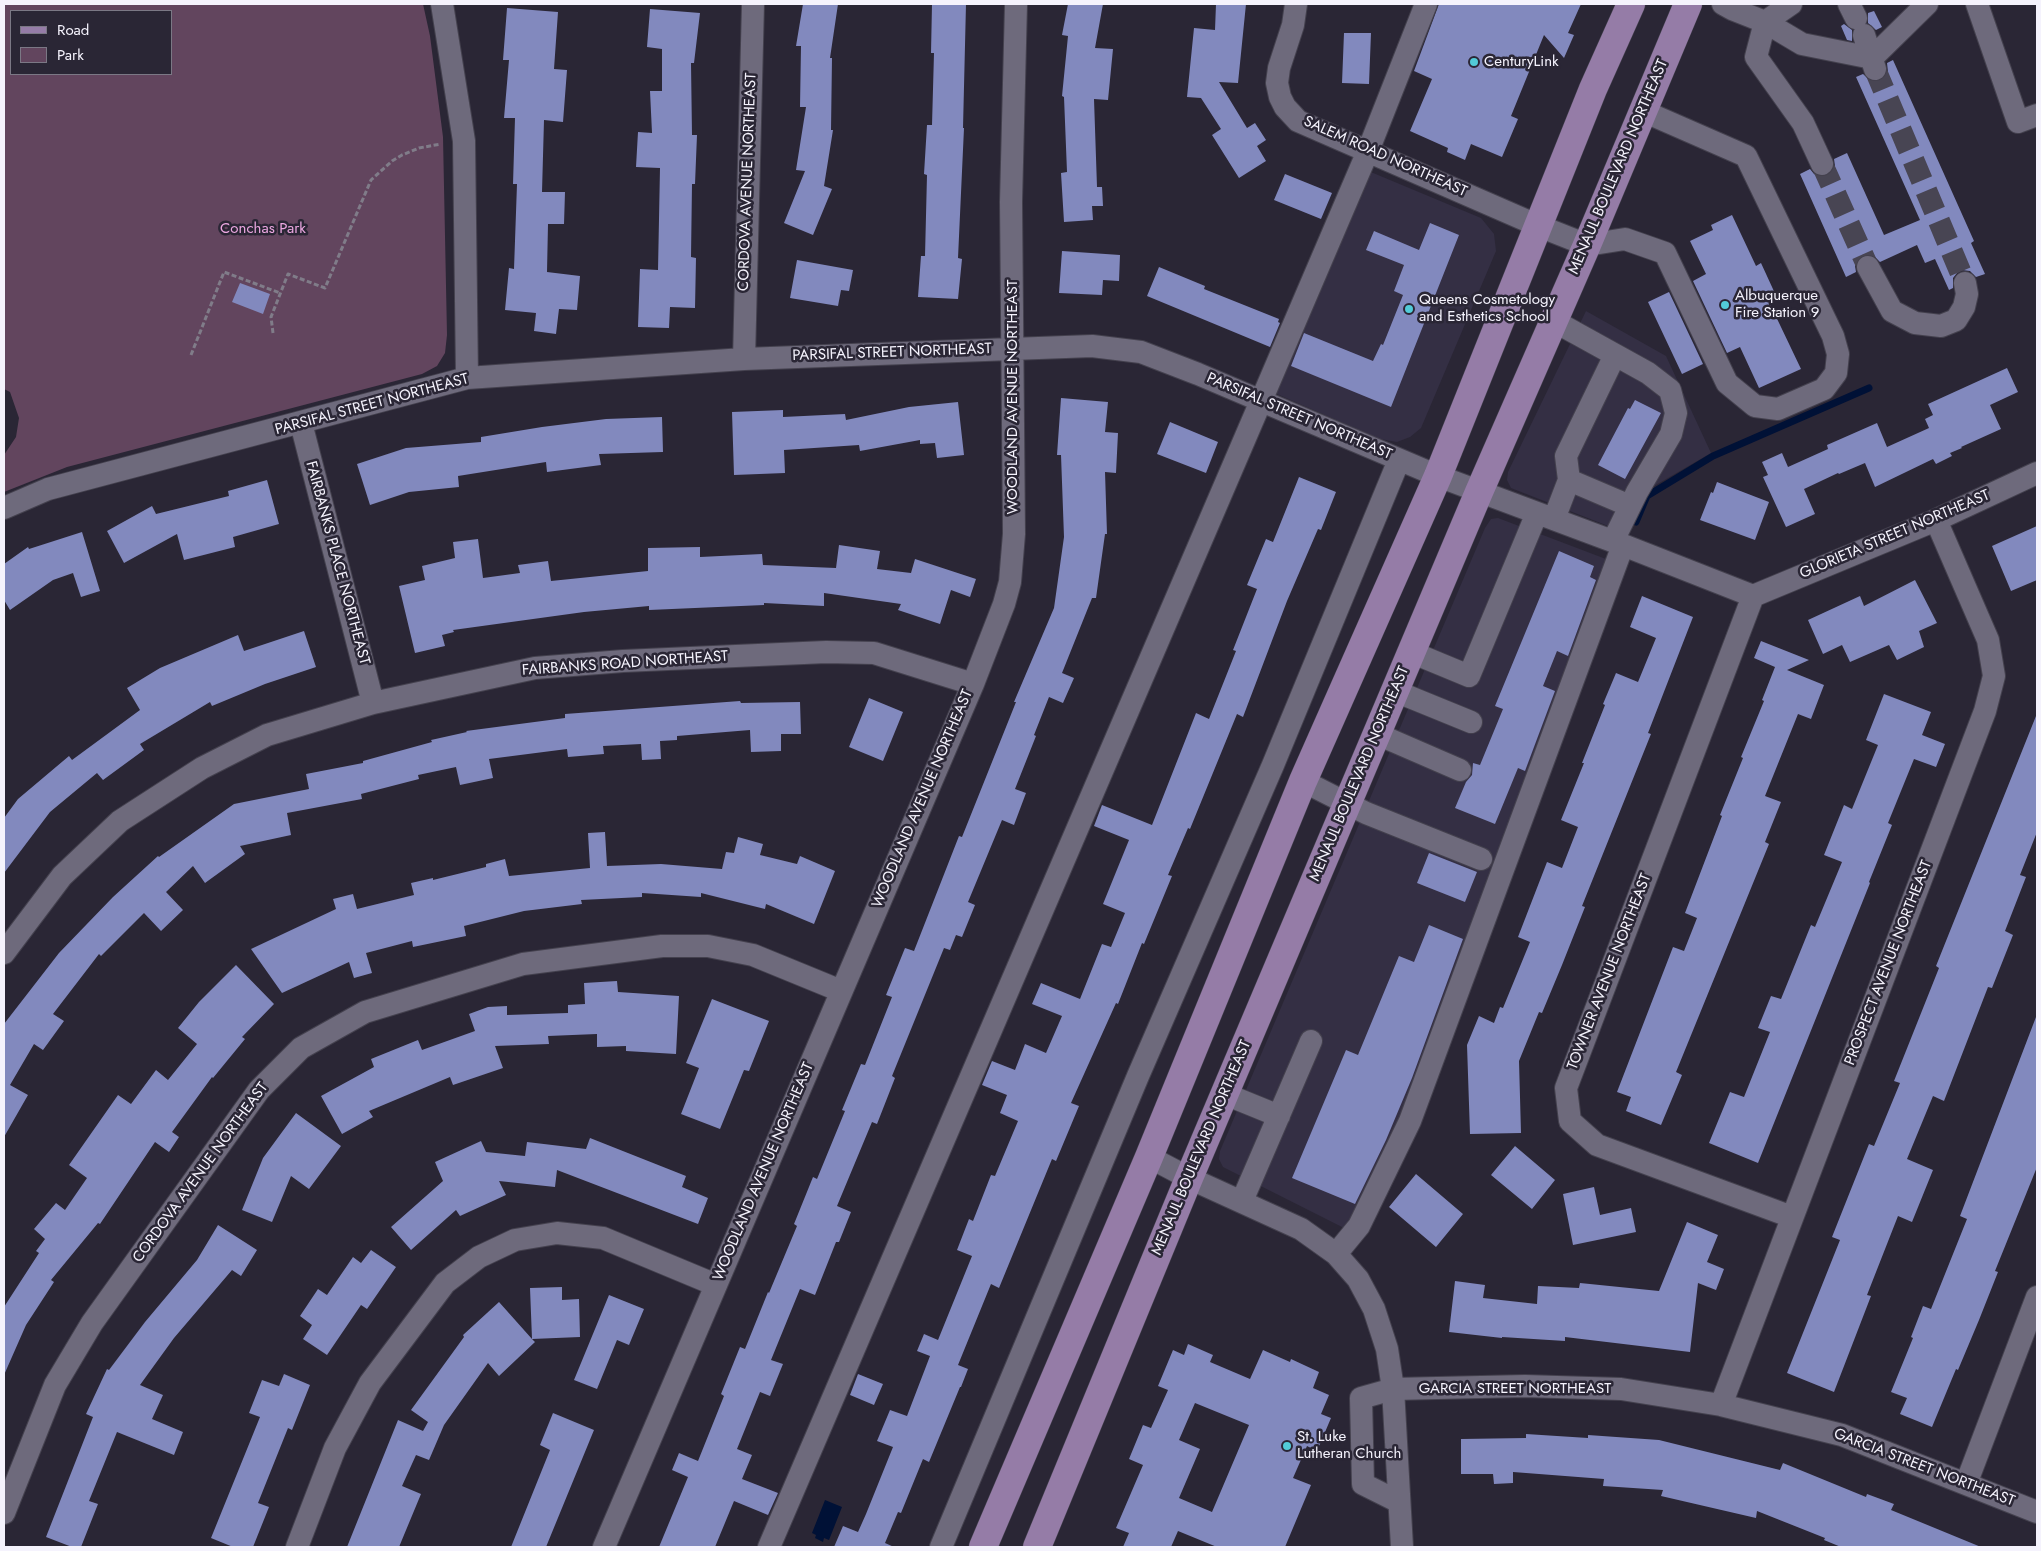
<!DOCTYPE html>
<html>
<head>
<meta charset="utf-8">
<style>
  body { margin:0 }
  #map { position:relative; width:2041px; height:1551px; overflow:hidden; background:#2a2635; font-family:Jost,sans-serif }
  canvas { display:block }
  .frame { position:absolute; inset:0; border:5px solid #f5f3fd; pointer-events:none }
  .legend { position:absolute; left:10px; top:10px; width:162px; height:65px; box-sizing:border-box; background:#2a2635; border:1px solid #7b7885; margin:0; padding:6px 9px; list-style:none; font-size:15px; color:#f5f3fd }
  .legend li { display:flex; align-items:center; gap:10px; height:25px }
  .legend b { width:25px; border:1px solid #7b7885 }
</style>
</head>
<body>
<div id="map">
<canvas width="2041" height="1551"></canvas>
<div class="frame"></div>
<ul class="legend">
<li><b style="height:6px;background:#957ca7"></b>Road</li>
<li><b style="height:14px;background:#62455e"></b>Park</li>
</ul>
</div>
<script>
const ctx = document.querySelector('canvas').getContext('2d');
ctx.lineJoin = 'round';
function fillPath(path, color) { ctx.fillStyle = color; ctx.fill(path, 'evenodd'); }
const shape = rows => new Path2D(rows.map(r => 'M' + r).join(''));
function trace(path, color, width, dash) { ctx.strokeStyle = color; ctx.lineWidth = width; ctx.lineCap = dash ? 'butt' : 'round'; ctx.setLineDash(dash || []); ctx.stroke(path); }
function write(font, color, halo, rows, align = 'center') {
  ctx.font = font + ' Jost,sans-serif'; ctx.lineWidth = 5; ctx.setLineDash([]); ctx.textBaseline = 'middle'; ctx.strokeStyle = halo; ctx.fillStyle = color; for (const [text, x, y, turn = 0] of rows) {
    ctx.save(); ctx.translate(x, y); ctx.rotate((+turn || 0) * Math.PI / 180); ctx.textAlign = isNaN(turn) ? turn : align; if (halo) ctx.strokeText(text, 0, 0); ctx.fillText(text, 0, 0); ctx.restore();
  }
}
fillPath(shape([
  [1366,170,1481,218,1494,234,1496,251,1421,428,1410,437,1397,442,1380,439,1270,391],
  [1586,311,1666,356,1711,453,1642,493,1626,533,1511,488,1507,480,1508,472],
  [1498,518,1627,567,1358,1242,1342,1227,1223,1167,1219,1159,1220,1151,1485,528,1491,519]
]), '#342f44');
fillPath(shape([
  [4,4,423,4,430,36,443,137,447,335,445,353,437,366,422,374,67,467,4,492,4,455,16,437,19,418,10,392,4,389],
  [11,11,171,11,171,74,11,74]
]), '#62455e');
fillPath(shape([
  [825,1500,842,1507,829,1540,824,1538,823,1542,815,1538,816,1535,812,1533]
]), '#001136');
trace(shape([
  [1636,522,1647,496,1713,456,1869,388]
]), '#001136', 7);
fillPath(shape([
  [803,4,838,4,830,58,832,58,831,130,833,130,824,186,832,189,813,235,784,223,805,171,796,170,806,107,800,107,801,46,796,46],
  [932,4,966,4,963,128,964,128,958,258,962,259,958,299,918,297,921,256,925,256,927,175,924,174,927,125,932,125,934,53,931,53],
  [1068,4,1103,4,1095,48,1113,49,1108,100,1094,99,1097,187,1102,187,1103,206,1092,206,1093,220,1064,222,1061,173,1067,172,1064,97,1062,96,1068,36,1062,35],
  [1216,4,1246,4,1238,83,1219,82,1247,128,1255,123,1266,140,1257,146,1266,161,1239,178,1212,135,1221,129,1201,98,1187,97,1194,28,1215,30],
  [1439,4,1581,4,1568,33,1574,35,1564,58,1544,35,1511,116,1518,119,1502,157,1471,144,1465,160,1447,152,1448,148,1410,131,1432,79,1414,71],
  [507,8,558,12,554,69,567,70,563,122,544,120,542,192,565,192,564,224,548,224,547,272,580,276,577,310,559,309,556,334,534,331,536,313,505,310,509,268,514,269,517,184,513,184,515,118,504,118,509,60,503,60],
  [650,9,700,13,694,63,691,63,692,135,697,135,695,184,692,184,691,257,696,258,695,308,670,307,669,328,638,327,640,269,658,270,660,168,636,167,638,132,652,133,650,91,662,91,662,49,647,47],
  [1874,11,1882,27,1876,30,1868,23,1868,13],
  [1844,24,1852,30,1852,41,1847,40,1841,26],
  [1344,33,1371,33,1369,84,1342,83],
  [1893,60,1974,241,1971,243,1985,274,1976,277,1970,271,1962,270,1957,273,1953,278,1953,288,1949,290,1935,259,1925,263,1917,245,1880,262,1874,256,1868,254,1862,255,1857,261,1855,266,1856,272,1846,277,1800,174,1810,169,1814,174,1820,177,1828,176,1833,171,1835,166,1834,159,1847,153,1884,235,1920,220,1856,77,1863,74,1872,82,1879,81,1884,78,1888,72,1887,63],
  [1285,174,1332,193,1321,219,1274,200],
  [1732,215,1756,266,1761,263,1778,300,1770,304,1801,369,1759,388,1740,347,1727,353,1693,281,1706,274,1690,241,1713,230,1711,225],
  [1430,223,1459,235,1391,407,1291,366,1304,333,1373,361,1381,344,1383,345,1403,295,1394,291,1404,265,1366,250,1374,231,1419,250],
  [1062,251,1120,255,1119,281,1103,280,1102,295,1059,293],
  [797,260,853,270,849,291,841,290,838,306,790,298],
  [1159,267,1205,286,1204,289,1279,319,1278,322,1280,323,1270,347,1147,296],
  [240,283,270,294,263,314,232,302],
  [1669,292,1703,364,1682,374,1648,302],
  [2007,368,2018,392,1990,405,2001,429,1961,447,1962,448,1950,453,1952,456,1936,464,1933,459,1875,487,1865,463,1839,474,1838,473,1804,489,1815,514,1786,527,1763,477,1768,475,1762,462,1782,453,1788,467,1828,449,1827,445,1877,423,1887,447,1929,428,1925,419,1933,415,1928,404],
  [1061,398,1108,402,1105,432,1118,433,1116,473,1105,472,1107,534,1105,534,1096,598,1092,598,1062,673,1074,678,1063,703,1049,697,1034,735,1036,736,1015,789,1026,793,1014,825,1002,820,968,902,975,905,962,937,956,935,950,950,944,948,892,1076,895,1078,877,1124,872,1122,837,1206,851,1212,839,1242,836,1242,815,1295,800,1289,771,1360,783,1364,770,1396,760,1392,737,1449,752,1455,742,1479,778,1493,768,1515,734,1501,715,1547,659,1547,688,1477,672,1470,679,1453,698,1461,724,1396,721,1394,740,1347,745,1349,768,1292,769,1293,797,1226,794,1224,813,1177,817,1179,845,1111,842,1110,861,1064,865,1065,892,997,886,995,905,948,914,951,959,836,962,837,1016,702,1014,702,1054,608,1064,537,1061,455,1057,455],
  [1635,400,1661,413,1625,479,1598,465,1628,408,1630,409],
  [958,402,964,455,937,458,935,443,920,444,920,440,860,451,859,445,784,450,785,473,734,475,732,412,783,410,783,417,845,414,846,420,909,407],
  [662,417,663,452,599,454,601,465,547,472,546,462,458,476,459,487,409,492,370,505,357,464,406,448,481,442,481,437,542,427,606,419],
  [1170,422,1218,442,1206,473,1157,454],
  [1299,477,1336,492,1321,530,1318,529,1287,601,1243,717,1237,714,1190,829,1188,828,1168,875,1172,876,1144,944,1142,943,1118,1004,1116,1003,1071,1103,1079,1106,1056,1161,1052,1159,999,1288,991,1284,958,1365,968,1369,961,1387,960,1387,929,1462,923,1459,901,1513,898,1512,885,1543,894,1547,834,1547,843,1526,858,1532,866,1514,893,1447,877,1441,890,1410,907,1416,930,1356,917,1351,924,1334,938,1340,972,1256,957,1250,969,1219,973,1221,991,1175,995,1176,1018,1121,1000,1113,1007,1095,982,1085,992,1061,1015,1070,1025,1044,1046,1053,1062,1016,1032,1004,1041,983,1080,999,1102,944,1111,947,1125,913,1103,904,1129,840,1094,826,1102,805,1152,825,1196,713,1209,719,1236,651,1233,650,1257,589,1247,585,1266,539,1273,542],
  [267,480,279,524,233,537,235,547,184,560,177,534,124,563,107,531,152,506,156,514,229,496,228,491],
  [1717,482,1769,502,1755,540,1700,520,1711,492,1713,493],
  [2037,526,2037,580,2011,591,1992,546],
  [82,532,100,591,81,597,73,573,53,580,10,610,4,600,4,564,28,547,29,549],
  [478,539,483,578,520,573,518,565,548,561,551,581,648,571,648,548,700,547,700,557,762,554,763,565,836,568,839,545,880,551,877,569,911,573,915,559,976,579,970,597,951,590,940,624,898,610,901,604,824,593,824,606,764,603,764,605,649,610,649,606,584,612,453,630,454,632,442,635,445,646,415,653,399,586,425,580,422,566,455,558,453,542],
  [1559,551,1594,566,1590,577,1596,580,1568,656,1557,651,1543,686,1555,691,1525,771,1518,768,1495,824,1455,808,1466,782,1472,775,1473,763,1480,765,1503,709,1495,706],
  [1915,580,1937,623,1919,631,1924,647,1897,660,1889,645,1850,662,1842,645,1823,654,1808,620,1860,596,1864,606],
  [1642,596,1693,617,1648,733,1651,734,1582,906,1585,907,1562,965,1542,1013,1539,1012,1519,1061,1521,1133,1470,1134,1467,1045,1479,1016,1494,1023,1500,1007,1503,1008,1530,942,1518,937,1547,862,1562,868,1578,827,1561,820,1584,763,1582,763,1605,705,1603,704,1616,673,1638,682,1656,638,1630,627],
  [304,631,316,667,265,684,212,706,210,702,140,744,144,750,103,780,97,773,50,812,4,873,4,818,18,799,69,756,72,760,140,710,127,688,160,668,238,635,244,651],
  [1761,641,1809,660,1787,670,1824,685,1811,719,1798,714,1765,796,1781,802,1765,842,1769,844,1676,1072,1682,1075,1661,1125,1626,1111,1631,1097,1617,1092,1673,947,1684,951,1697,918,1685,913,1722,816,1720,815,1743,758,1741,757,1764,701,1762,700,1775,667,1754,658],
  [1884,694,1931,712,1922,735,1945,744,1936,767,1914,759,1888,823,1892,825,1869,882,1870,883,1758,1163,1709,1143,1730,1092,1744,1097,1770,1032,1758,1028,1771,996,1781,999,1811,925,1815,927,1842,862,1824,855,1844,805,1852,809,1878,745,1866,740],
  [869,698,903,712,883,761,849,747],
  [740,701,741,703,800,702,801,734,781,734,781,751,751,752,750,730,677,736,677,740,660,741,661,759,642,760,641,744,603,746,604,754,568,757,567,749,489,759,493,778,460,785,456,767,418,775,419,779,361,794,362,799,287,813,291,835,240,846,245,854,205,883,193,866,166,892,183,910,161,931,144,913,101,956,99,954,53,1014,64,1021,43,1050,34,1044,10,1085,28,1095,4,1137,4,1024,59,953,113,897,158,856,159,857,234,804,309,789,306,774,363,763,363,761,432,742,431,740,467,732,466,731,565,718,565,714],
  [2036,716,2037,832,2020,875,2026,877,2005,931,2013,935,1992,988,1988,987,1944,1101,1933,1096,1907,1159,1933,1170,1912,1222,1898,1216,1867,1295,1871,1296,1834,1392,1787,1373,1840,1240,1832,1237,1869,1144,1874,1146,1900,1083,1894,1081,1939,968,1936,966],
  [605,832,607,866,661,864,722,869,726,852,734,853,738,837,763,844,760,855,797,864,800,856,835,871,814,924,766,904,765,909,701,893,701,897,642,893,642,897,581,900,582,904,524,911,464,926,466,936,413,947,412,941,366,953,372,973,354,978,349,962,282,993,251,949,336,909,333,899,353,894,357,909,414,895,411,883,433,878,433,880,486,867,486,864,505,859,509,876,590,868,588,833],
  [1429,853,1477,872,1465,902,1417,883],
  [1429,925,1463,939,1412,1078,1386,1140,1355,1204,1292,1178,1346,1050,1358,1055,1399,956,1414,962],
  [236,965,274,1004,242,1037,245,1039,213,1078,212,1077,172,1132,179,1137,169,1152,155,1142,100,1224,98,1223,51,1280,54,1282,26,1325,4,1375,4,1307,39,1253,36,1251,45,1239,34,1229,56,1203,65,1210,87,1178,69,1165,118,1095,131,1104,156,1070,168,1080,197,1044,178,1028,199,1002],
  [617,981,618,992,679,996,676,1054,626,1051,626,1046,597,1047,597,1034,548,1036,549,1044,495,1046,503,1068,453,1085,450,1077,369,1111,373,1117,342,1134,321,1096,374,1067,371,1059,418,1040,422,1050,475,1031,469,1014,488,1007,507,1006,507,1015,568,1013,568,1005,585,1004,584,983],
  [712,999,769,1021,749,1071,744,1070,720,1129,681,1114,699,1068,686,1063],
  [2036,1017,2037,1167,1995,1271,1998,1272,1979,1320,1958,1370,1956,1369,1932,1427,1900,1414,1907,1398,1891,1392,1913,1338,1911,1337,1923,1306,1931,1309,1967,1219,1960,1216],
  [296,1113,341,1146,309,1189,291,1176,272,1222,242,1210,263,1158],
  [590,1138,686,1176,682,1187,708,1198,698,1224,557,1170,555,1187,499,1181,506,1195,460,1216,456,1210,411,1250,391,1227,443,1181,435,1162,481,1141,486,1152,525,1156,527,1142,586,1149],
  [1515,1146,1555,1180,1532,1209,1491,1175],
  [1416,1174,1463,1214,1436,1247,1389,1207],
  [1594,1187,1600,1215,1631,1208,1636,1232,1573,1245,1563,1194],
  [1687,1222,1718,1235,1707,1262,1724,1269,1716,1290,1698,1283,1690,1352,1565,1337,1565,1341,1502,1337,1502,1338,1449,1332,1455,1281,1485,1285,1483,1298,1537,1304,1538,1286,1579,1288,1580,1283,1659,1291],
  [218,1225,257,1250,241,1276,232,1270,174,1338,140,1385,163,1395,152,1419,183,1432,174,1455,117,1432,89,1501,98,1504,81,1547,72,1547,46,1537,93,1417,86,1414,107,1369,109,1370,145,1322,197,1260],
  [371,1250,396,1267,367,1309,361,1305,327,1355,303,1339,312,1325,300,1316,318,1289,327,1295,353,1257,361,1263],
  [562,1287,562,1300,579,1299,580,1337,532,1339,535,1342,499,1376,488,1363,444,1425,429,1460,416,1455,402,1486,421,1494,399,1547,347,1547,398,1420,423,1431,428,1422,411,1410,464,1337,463,1335,499,1302,532,1339,530,1288],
  [609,1295,644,1309,629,1345,617,1340,597,1389,574,1380],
  [1188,1344,1213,1355,1210,1362,1250,1379,1263,1350,1290,1362,1291,1359,1319,1372,1313,1388,1329,1395,1321,1414,1331,1418,1317,1451,1307,1446,1293,1478,1311,1485,1285,1547,1217,1547,1178,1531,1171,1547,1123,1547,1129,1533,1116,1528,1143,1465,1129,1459,1143,1425,1151,1428,1168,1390,1158,1386,1173,1350,1184,1355],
  [1195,1403,1249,1425,1212,1512,1179,1498,1200,1449,1179,1440],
  [284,1374,310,1385,292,1430,288,1428,258,1503,269,1507,253,1547,233,1547,211,1538,260,1417,249,1413,262,1380,279,1386],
  [858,1374,883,1384,874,1405,850,1395],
  [553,1413,594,1430,546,1547,511,1547,550,1450,540,1445],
  [1526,1434,1588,1438,1588,1435,1659,1440,1780,1470,1783,1463,1866,1497,1867,1494,1894,1504,1891,1510,1981,1547,1841,1547,1824,1540,1825,1538,1757,1511,1756,1518,1661,1496,1663,1490,1603,1486,1604,1479,1513,1472,1513,1483,1494,1484,1493,1474,1461,1474,1461,1439,1526,1438]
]), '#8289be');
trace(shape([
  [1875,69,1965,283],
  [1822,164,1868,267]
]), '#484553', 22, [22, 11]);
const minor = shape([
  [442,4,464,141,467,378],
  [1296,4,1293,25,1279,68,1277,83,1280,97,1285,107,1298,121,1539,226,1587,245,1625,239,1665,253,1727,383,1755,406,1778,409,1824,389,1836,373,1838,354,1833,336,1746,156,1643,111],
  [1723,4,1732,9,1765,22,1802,44,1872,58,1927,4],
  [1849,4,1856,18],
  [1977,4,2018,122,2037,115],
  [1765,22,1756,57,1803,123,1822,164],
  [1765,22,1791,4],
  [1864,35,1875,69],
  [1868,267,1892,311,1915,323,1941,326,1956,320,1964,307,1967,294,1965,283],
  [1554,321,1648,373,1670,390,1676,413,1671,434,1637,492,1613,541],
  [744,359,753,4],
  [301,423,373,703],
  [1569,480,1630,506],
  [4,508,48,489,467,378,744,359,1092,346,1141,352,1198,374,1438,476,1623,545,1753,596],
  [1554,519,1569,480,1566,456,1615,355],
  [1753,596,1566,1088,1570,1121,1597,1145,1792,1217],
  [1753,596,1936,520,2037,473],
  [1411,652,1469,676,1537,513],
  [1395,691,1471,722],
  [1377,734,1460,770],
  [1303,781,1366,813,1481,859],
  [4,953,62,876,120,821,202,768,267,735,373,703,535,668,623,661,826,652,874,653,973,684],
  [1225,1094,1279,1116],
  [1149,1157,1189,1178,1301,1229,1336,1254,1358,1279,1374,1309,1387,1349,1393,1389,1402,1547],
  [1242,1201,1311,1041],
  [1336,1254,1359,1226,1410,1121,1623,545],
  [1721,1405,1985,711,1994,676,1988,640,1936,520],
  [1966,1484,2037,1297],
  [1399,1502,1363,1484,1361,1398,1393,1389,1525,1386,1621,1389,1721,1405,1842,1435,2037,1512],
  [4,1513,55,1385,92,1323,259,1090,301,1048,365,1012,523,964,662,946,708,946,753,955,841,991],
  [297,1547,335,1448,370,1383,445,1283,479,1257,515,1240,557,1233,603,1238,716,1285],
  [604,1547,973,684,1004,604,1010,582,1014,534,1011,202,1016,4],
  [769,1547,1267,387,1368,151,1426,4],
  [941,1547,1138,1076,1273,765,1399,460]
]);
const major = shape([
  [983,1547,1149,1157,1303,781,1438,476,1593,89,1631,4],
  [1037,1547,1189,1178,1479,492,1587,245,1688,4]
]);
trace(minor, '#44414e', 24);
trace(major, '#44414e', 29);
trace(shape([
  [273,333,271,317,288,274,325,288,371,180,392,161,402,155,419,148,441,144],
  [191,355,224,272,280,293]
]), '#807c89', 3, [5, 2.5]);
trace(minor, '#6e6a7c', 22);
trace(major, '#957ca7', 28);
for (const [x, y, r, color] of [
  [1474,62,5,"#52cbd8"],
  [1725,305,5,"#52cbd8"],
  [1409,309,5,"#52cbd8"],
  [1287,1446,5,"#52cbd8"]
]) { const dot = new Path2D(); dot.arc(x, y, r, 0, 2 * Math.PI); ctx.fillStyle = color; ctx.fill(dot); trace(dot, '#2a2635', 2); }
write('15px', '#f5f3fd', '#2a2635', [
  ["CenturyLink",1484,62],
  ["Albuquerque",1735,296],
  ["Fire Station 9",1735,313],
  ["Queens Cosmetology",1419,300],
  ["and Esthetics School",1419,317],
  ["St. Luke",1297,1437],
  ["Lutheran Church",1297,1454]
], 'left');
write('15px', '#f5f3fd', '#2a2635', [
  ["SALEM ROAD NORTHEAST",1385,157,24],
  ["MENAUL BOULEVARD NORTHEAST",1619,167,-67],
  ["CORDOVA AVENUE NORTHEAST",748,182,-88],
  ["PARSIFAL STREET NORTHEAST",892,353,-2],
  ["WOODLAND AVENUE NORTHEAST",1013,397,-90],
  ["PARSIFAL STREET NORTHEAST",372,405,-15],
  ["PARSIFAL STREET NORTHEAST",1299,417,23],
  ["GLORIETA STREET NORTHEAST",1895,535,-23],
  ["FAIRBANKS PLACE NORTHEAST",337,563,75],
  ["FAIRBANKS ROAD NORTHEAST",625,664,-4],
  ["MENAUL BOULEVARD NORTHEAST",1360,774,-67],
  ["WOODLAND AVENUE NORTHEAST",923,799,-67],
  ["PROSPECT AVENUE NORTHEAST",1889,963,-69],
  ["TOWNER AVENUE NORTHEAST",1610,972,-69],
  ["MENAUL BOULEVARD NORTHEAST",1202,1148,-67],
  ["WOODLAND AVENUE NORTHEAST",764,1172,-67],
  ["CORDOVA AVENUE NORTHEAST",201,1173,-54],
  ["GARCIA STREET NORTHEAST",1515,1389],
  ["GARCIA STREET NORTHEAST",1924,1468,21]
]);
write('15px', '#eba7e1', '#2a2635', [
  ["Conchas Park",263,229]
]);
</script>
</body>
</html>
